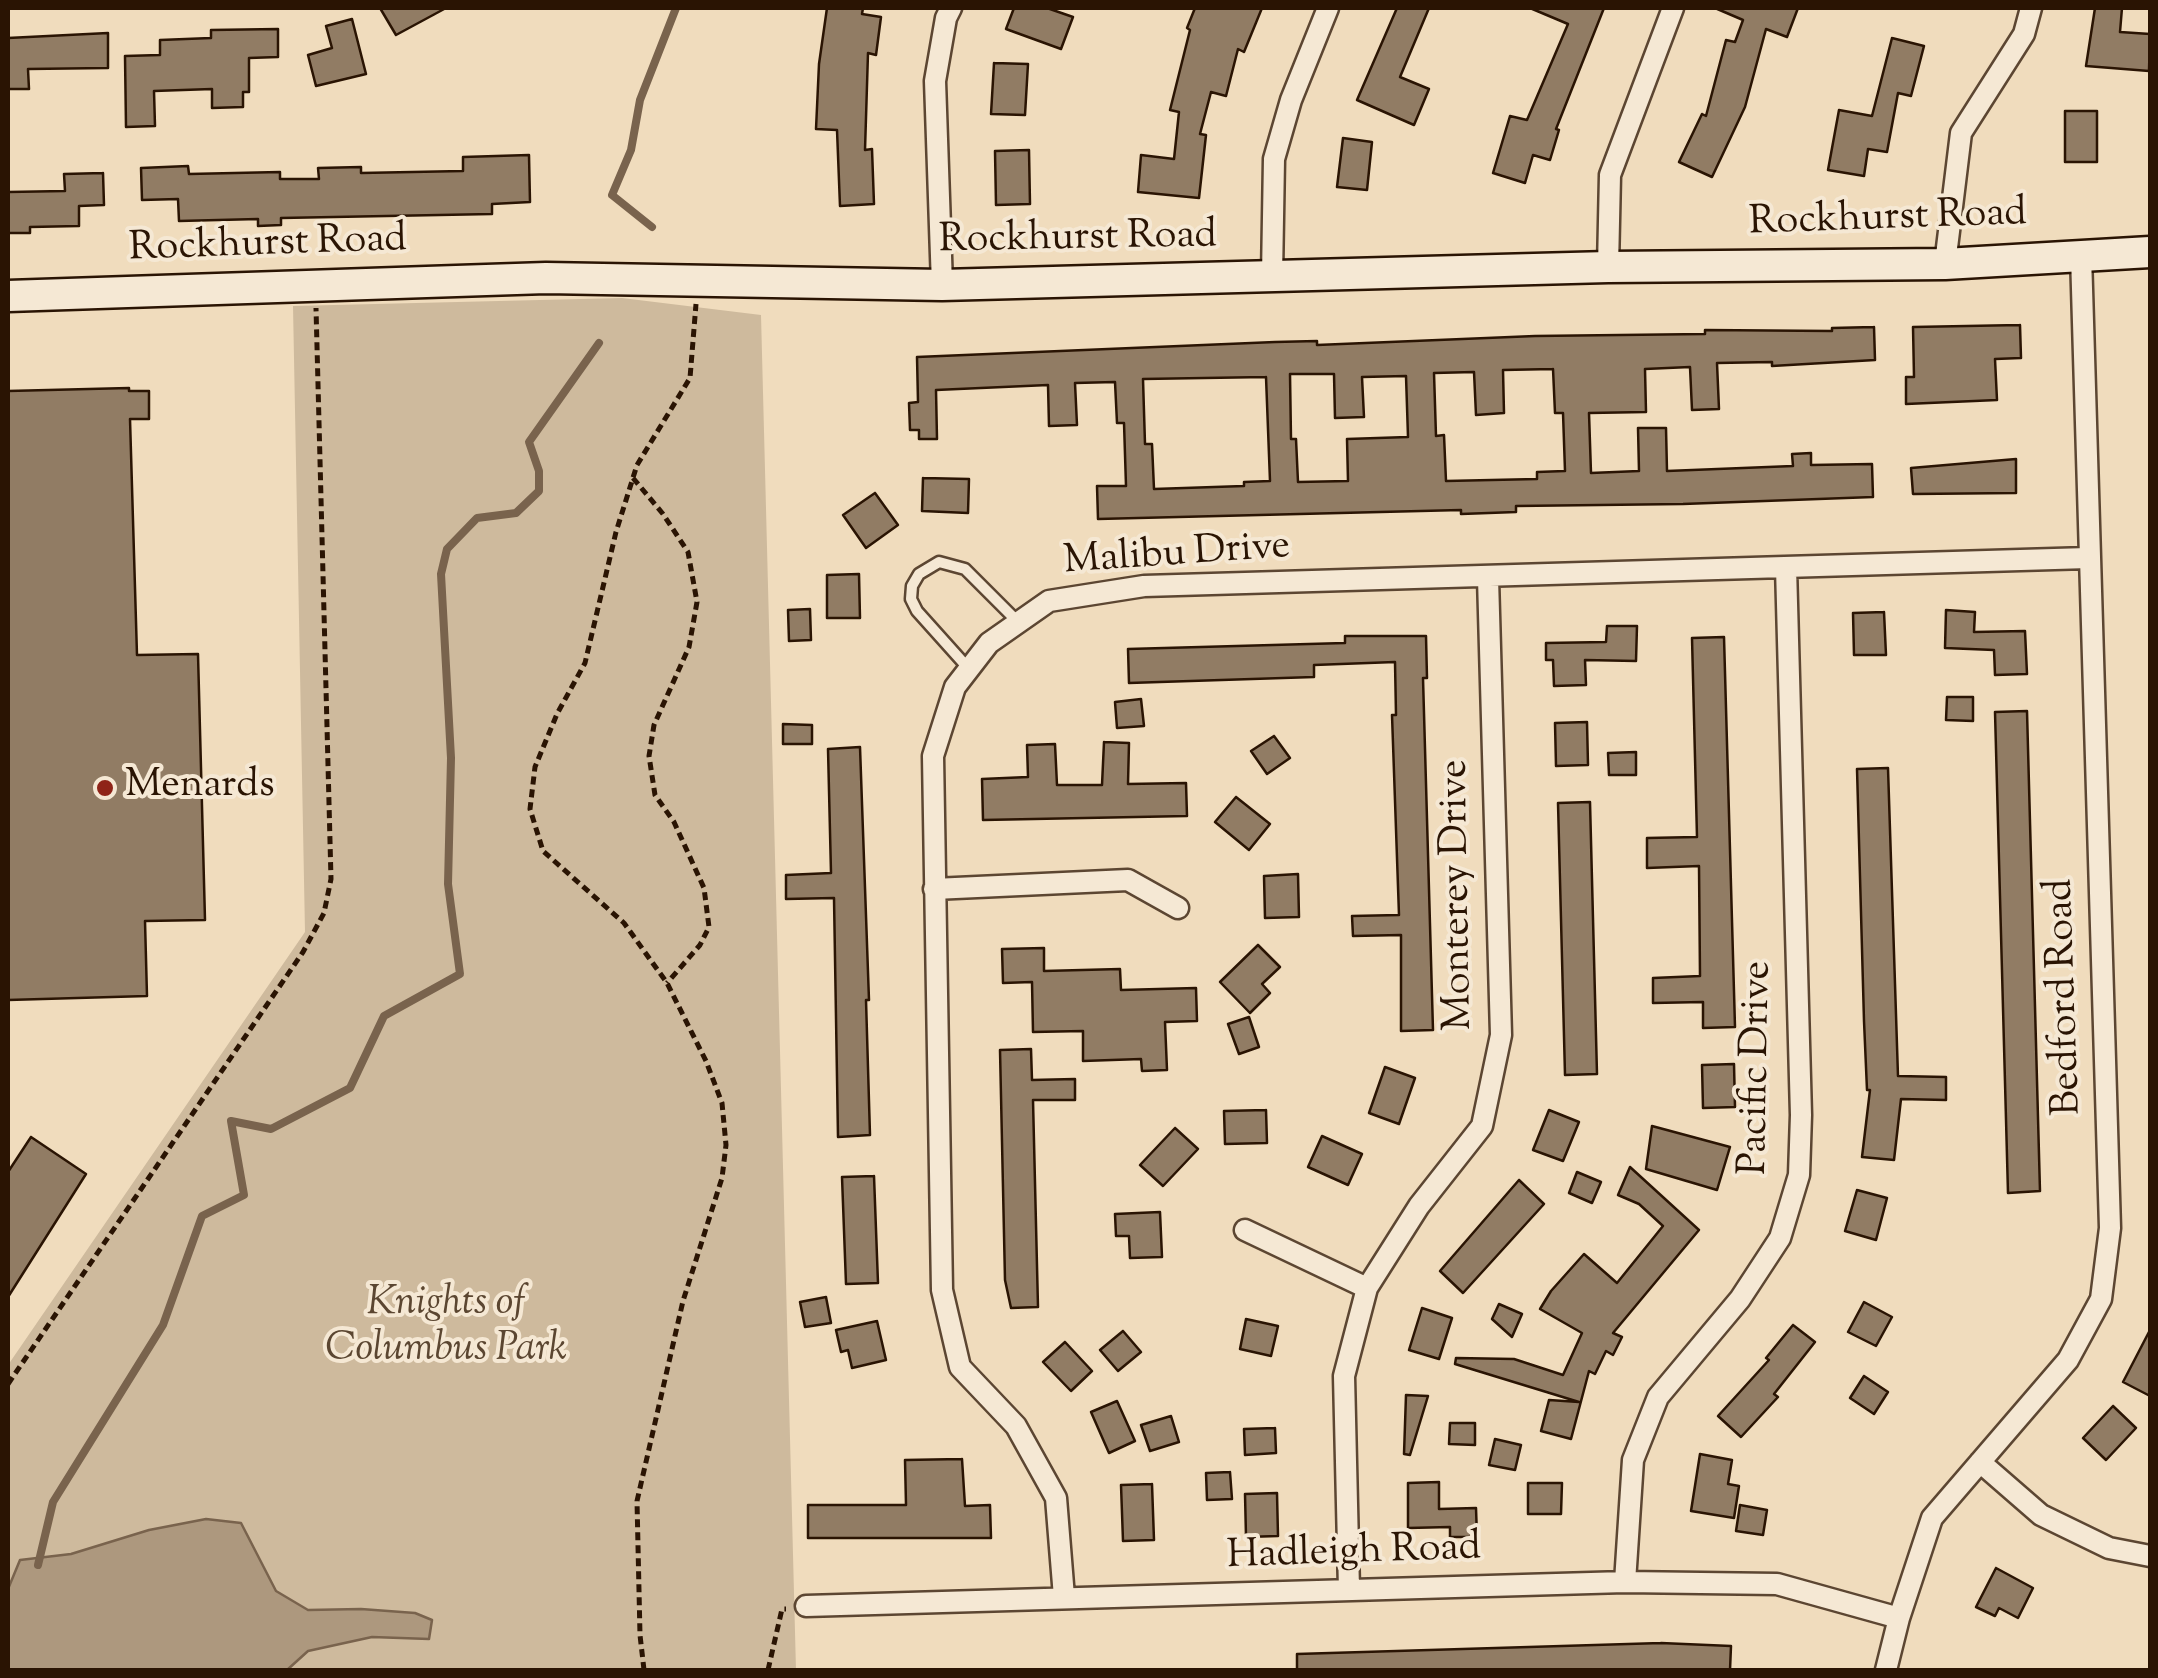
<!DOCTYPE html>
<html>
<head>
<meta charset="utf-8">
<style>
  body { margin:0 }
  #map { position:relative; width:2158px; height:1678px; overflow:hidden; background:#f0dcbd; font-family:"Sorts Mill Goudy",serif }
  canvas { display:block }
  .frame { position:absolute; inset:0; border:10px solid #2a1403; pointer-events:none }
</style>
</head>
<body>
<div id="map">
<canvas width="2158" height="1678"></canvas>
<div class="frame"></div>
</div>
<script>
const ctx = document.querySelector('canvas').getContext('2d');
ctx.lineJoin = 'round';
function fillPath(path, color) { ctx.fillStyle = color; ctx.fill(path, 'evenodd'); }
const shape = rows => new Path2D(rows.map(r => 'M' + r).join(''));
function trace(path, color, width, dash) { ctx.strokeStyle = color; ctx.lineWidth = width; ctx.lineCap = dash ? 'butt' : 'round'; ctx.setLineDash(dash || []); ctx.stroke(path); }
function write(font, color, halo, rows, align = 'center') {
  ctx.font = font + ' "Sorts Mill Goudy",serif'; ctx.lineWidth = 8; ctx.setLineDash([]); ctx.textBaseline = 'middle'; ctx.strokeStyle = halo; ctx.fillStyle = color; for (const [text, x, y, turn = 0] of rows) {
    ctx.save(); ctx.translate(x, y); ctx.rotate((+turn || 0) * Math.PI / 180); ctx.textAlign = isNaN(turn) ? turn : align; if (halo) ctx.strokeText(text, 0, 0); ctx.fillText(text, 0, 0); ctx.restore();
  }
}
fillPath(shape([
  [622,298,761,315,796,1670,8,1670,8,1365,305,932,293,306]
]), '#ceba9d');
const water = shape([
  [206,1519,241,1523,276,1591,308,1610,361,1609,415,1613,432,1620,429,1639,372,1637,308,1651,287,1670,8,1670,8,1589,20,1560,71,1554,149,1530,206,1519]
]);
fillPath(water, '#ad987e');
trace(water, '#79634d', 2.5);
trace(shape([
  [652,227,612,195,631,150,640,100,676,8],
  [38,1565,53,1502,163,1325,202,1216,244,1195,231,1121,271,1129,350,1088,384,1016,460,974,448,884,451,758,441,574,447,549,477,518,516,513,539,491,539,471,529,442,599,343]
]), '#79634d', 8);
const building = shape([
  [380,8,446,8,396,35,380,8],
  [827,8,863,8,862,14,881,17,876,55,868,53,865,150,872,149,874,204,840,206,837,130,816,129,819,64,827,8],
  [1014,8,1047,8,1073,17,1061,49,1006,29,1014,8],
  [1195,8,1262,8,1244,52,1238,49,1226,96,1211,92,1200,134,1206,135,1199,198,1138,192,1141,155,1174,159,1179,112,1170,110,1190,30,1187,28,1195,8],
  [1397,8,1429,8,1400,77,1429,89,1414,125,1357,100,1397,8],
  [1530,8,1604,8,1556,129,1559,130,1550,160,1533,155,1525,183,1493,173,1510,116,1527,120,1568,24,1530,8],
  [1715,8,1798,8,1787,37,1766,29,1745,107,1712,177,1679,162,1702,114,1706,116,1726,40,1735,42,1743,20,1715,8],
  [2095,8,2122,8,2120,32,2150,34,2149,71,2086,66,2095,8],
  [352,19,366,74,316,86,308,55,332,48,326,26,352,19],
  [278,29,278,57,249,58,249,92,243,92,243,107,212,108,212,89,154,91,155,126,126,127,125,56,160,55,160,40,211,38,211,30,278,29],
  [108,33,108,68,28,69,29,89,8,89,8,38,108,33],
  [1892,38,1924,46,1911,96,1898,93,1887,152,1868,149,1864,176,1828,170,1839,110,1872,116,1892,38],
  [994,63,1028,64,1025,115,991,114,994,63],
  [2065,111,2097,111,2097,162,2065,162,2065,111],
  [1343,138,1372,142,1367,190,1337,187,1343,138],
  [1029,150,1030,204,996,205,995,151,1029,150],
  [529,155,530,202,492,204,492,214,281,218,281,225,258,226,258,219,179,221,178,199,142,200,141,168,188,166,189,174,280,172,280,179,319,179,318,168,361,167,361,173,463,171,463,157,529,155],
  [103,173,104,205,79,206,79,226,30,227,30,233,8,233,8,192,65,191,64,174,103,173],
  [2020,325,2021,358,1995,359,1997,400,1906,404,1906,377,1914,377,1913,327,2020,325],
  [1874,327,1875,360,1772,366,1772,362,1717,363,1719,409,1692,410,1690,367,1645,369,1646,412,1589,413,1591,473,1639,471,1638,428,1666,428,1667,471,1793,466,1792,454,1811,453,1811,465,1872,464,1873,497,1683,504,1516,506,1516,512,1461,514,1461,510,1098,519,1097,486,1126,486,1124,423,1117,423,1115,382,1075,383,1077,425,1049,426,1048,385,936,390,937,439,919,439,919,430,910,430,909,403,918,402,917,357,1275,342,1317,341,1317,345,1535,336,1705,334,1705,330,1832,331,1832,328,1874,327],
  [1553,369,1555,413,1563,413,1565,471,1537,472,1537,479,1446,481,1444,435,1436,436,1434,373,1474,372,1476,415,1504,413,1503,370,1553,369],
  [1290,374,1334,374,1335,418,1364,417,1362,377,1406,376,1408,437,1347,439,1348,481,1298,482,1296,439,1291,439,1290,374],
  [1266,377,1270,481,1244,482,1244,486,1154,489,1152,444,1145,444,1143,379,1266,377],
  [129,388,129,391,149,391,149,419,130,419,137,655,198,654,205,920,145,921,147,996,8,1000,8,391,129,388],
  [2016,459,2016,493,1913,494,1911,468,2016,459],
  [923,478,969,479,968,513,922,511,923,478],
  [875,493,898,525,866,548,843,515,875,493],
  [859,574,860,618,827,618,827,575,859,574],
  [810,609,811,640,789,641,788,610,810,609],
  [1946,610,1975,612,1974,632,2025,631,2027,674,1995,675,1994,650,1945,648,1946,610],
  [1884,612,1886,655,1854,655,1853,613,1884,612],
  [1607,626,1637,626,1636,661,1585,660,1586,685,1554,686,1553,660,1546,660,1546,643,1606,642,1607,626],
  [1345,636,1426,636,1427,678,1423,678,1433,1030,1401,1031,1401,935,1353,936,1352,916,1399,915,1392,715,1396,715,1395,662,1314,665,1314,677,1129,683,1128,649,1345,643,1345,636],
  [1724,637,1735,1027,1703,1028,1703,1002,1653,1003,1653,978,1700,976,1699,866,1647,868,1647,838,1697,837,1692,638,1724,637],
  [1947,697,1973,697,1973,721,1946,720,1947,697],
  [1141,699,1144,726,1117,728,1115,702,1141,699],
  [2027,711,2040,1191,2008,1193,1995,712,2027,711],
  [1587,722,1588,765,1556,766,1555,723,1587,722],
  [783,724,812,725,812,744,783,744,783,724],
  [1274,736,1290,758,1267,774,1251,751,1274,736],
  [1104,742,1129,743,1128,784,1186,783,1187,816,983,820,982,779,1028,777,1027,745,1055,744,1057,785,1102,785,1104,742],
  [860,747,869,1000,866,1000,870,1135,838,1137,834,898,786,899,786,875,831,873,828,749,860,747],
  [1636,752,1636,775,1609,775,1608,753,1636,752],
  [1888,768,1898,1076,1946,1077,1946,1100,1901,1099,1894,1160,1862,1157,1870,1090,1867,1090,1864,1021,1857,769,1888,768],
  [1236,797,1270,824,1249,850,1215,822,1236,797],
  [1590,802,1597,1074,1565,1075,1558,803,1590,802],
  [1298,874,1299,917,1265,918,1264,876,1298,874],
  [1258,945,1280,967,1262,984,1270,993,1250,1013,1220,982,1258,945],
  [1044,948,1044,971,1120,969,1121,990,1196,988,1197,1021,1165,1022,1167,1070,1142,1071,1141,1059,1083,1061,1083,1031,1033,1032,1032,982,1003,983,1002,949,1044,948],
  [1249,1017,1259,1047,1239,1054,1228,1024,1249,1017],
  [1031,1049,1032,1080,1075,1079,1075,1100,1033,1100,1038,1307,1011,1308,1005,1280,1000,1050,1031,1049],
  [1734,1064,1735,1107,1703,1108,1702,1065,1734,1064],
  [1385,1067,1415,1078,1399,1124,1369,1113,1385,1067],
  [1266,1110,1267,1143,1225,1144,1224,1111,1266,1110],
  [1549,1110,1579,1122,1563,1161,1533,1150,1549,1110],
  [1652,1126,1730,1147,1717,1190,1646,1169,1652,1126],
  [1175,1128,1198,1149,1163,1186,1140,1165,1175,1128],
  [1322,1136,1362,1154,1348,1185,1308,1167,1322,1136],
  [31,1137,86,1174,8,1297,8,1172,31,1137],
  [1630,1167,1699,1230,1613,1333,1622,1337,1613,1355,1606,1351,1595,1374,1589,1371,1571,1439,1541,1431,1549,1400,1579,1402,1455,1364,1456,1358,1514,1359,1563,1375,1582,1333,1540,1309,1551,1291,1584,1254,1617,1283,1663,1226,1639,1204,1618,1195,1630,1167],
  [1577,1172,1601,1182,1592,1203,1569,1193,1577,1172],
  [874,1176,878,1283,846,1284,842,1177,874,1176],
  [1519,1180,1544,1204,1463,1293,1440,1271,1519,1180],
  [1857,1190,1887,1198,1876,1240,1845,1231,1857,1190],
  [1160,1212,1162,1257,1130,1258,1129,1236,1116,1236,1115,1214,1160,1212],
  [826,1297,831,1323,805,1327,800,1302,826,1297],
  [1864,1302,1892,1317,1876,1346,1848,1332,1864,1302],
  [1499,1304,1522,1314,1512,1337,1492,1319,1499,1304],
  [1422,1308,1452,1318,1439,1359,1409,1350,1422,1308],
  [1246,1319,1278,1326,1271,1356,1240,1349,1246,1319],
  [877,1321,886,1360,852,1368,848,1350,841,1352,836,1330,877,1321],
  [1793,1325,1815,1342,1774,1394,1778,1397,1741,1437,1718,1416,1769,1360,1766,1358,1793,1325],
  [2150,1330,2150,1396,2123,1382,2150,1330],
  [1123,1331,1141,1352,1118,1371,1100,1350,1123,1331],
  [1065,1342,1092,1371,1071,1391,1043,1362,1065,1342],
  [1864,1376,1888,1392,1874,1414,1850,1398,1864,1376],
  [1406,1395,1428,1396,1410,1455,1404,1454,1406,1395],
  [1117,1401,1135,1441,1109,1453,1091,1412,1117,1401],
  [2113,1406,2136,1428,2106,1460,2083,1438,2113,1406],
  [1171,1416,1179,1442,1150,1451,1141,1425,1171,1416],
  [1450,1423,1475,1423,1475,1445,1449,1444,1450,1423],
  [1275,1428,1276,1453,1245,1455,1244,1429,1275,1428],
  [1495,1439,1521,1445,1515,1470,1489,1465,1495,1439],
  [1700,1454,1732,1460,1728,1484,1739,1486,1734,1518,1691,1511,1700,1454],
  [962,1459,965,1506,990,1505,991,1538,808,1538,808,1505,906,1505,905,1460,962,1459],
  [1230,1472,1232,1499,1207,1500,1206,1473,1230,1472],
  [1439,1482,1439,1509,1476,1508,1477,1537,1450,1537,1450,1527,1408,1528,1408,1483,1439,1482],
  [1528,1483,1562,1483,1561,1514,1528,1514,1528,1483],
  [1152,1484,1154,1540,1123,1541,1121,1485,1152,1484],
  [1277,1493,1278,1536,1246,1537,1245,1494,1277,1493],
  [1740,1505,1767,1510,1763,1535,1736,1531,1740,1505],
  [1996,1568,2033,1588,2018,1618,1999,1608,1995,1616,1976,1607,1996,1568],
  [1661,1643,1731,1646,1730,1670,1297,1670,1297,1654,1661,1643]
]);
fillPath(building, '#917c64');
trace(building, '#2a1403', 2.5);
const lane = shape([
  [969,669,917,611,911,599,912,586,919,574,939,562,965,569,1018,622]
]);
const street = shape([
  [1945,264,1961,133,2024,34,2031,8],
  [1608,267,1610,175,1673,8],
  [1272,276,1274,159,1291,100,1328,8],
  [942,285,935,81,946,18,951,8],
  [934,889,1128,880,1178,908],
  [1245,1230,1367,1288],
  [1980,1462,2041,1515,2109,1548,2150,1556],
  [1625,1582,1633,1460,1658,1397,1740,1299,1780,1238,1799,1175,1801,1115,1786,567],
  [1349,1590,1344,1376,1367,1288,1419,1206,1482,1126,1501,1035,1488,578],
  [1064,1597,1056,1498,1016,1426,960,1367,942,1290,933,756,955,687,989,643,1049,601,1144,586,2088,558],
  [806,1606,1625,1582,1777,1584,1899,1618],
  [1886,1670,1899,1618,1932,1518,2068,1360,2101,1299,2110,1228,2081,255]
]);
const secondary = shape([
  [8,296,546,278,942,285,1608,267,1945,264,2150,252]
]);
trace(lane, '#5c4632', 15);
trace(street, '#5c4632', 25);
trace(secondary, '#2a1403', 35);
trace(shape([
  [633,478,663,514,688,552,697,602,689,647,654,725,649,756,655,795,674,822,704,888,709,927,700,945,667,983],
  [8,1384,303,952,324,913,331,879,316,308],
  [644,1670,640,1635,637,1501,683,1301,722,1178,726,1145,722,1103,706,1061,667,983,624,923,543,851,530,809,535,767,557,714,585,663,616,532,637,465,690,378,696,304],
  [768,1670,782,1609,786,1609]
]), '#2a1403', 5, [8, 5]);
trace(lane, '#f5e8d4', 10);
trace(street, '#f5e8d4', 20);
trace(secondary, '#f5e8d4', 30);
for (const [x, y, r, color] of [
  [105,788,10,"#8f2418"]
]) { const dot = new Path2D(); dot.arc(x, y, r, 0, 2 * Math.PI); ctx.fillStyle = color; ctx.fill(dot); trace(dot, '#f5e8d4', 4); }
write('40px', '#2a1403', '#f5e8d4', [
  ["Rockhurst Road",1888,221,-2],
  ["Rockhurst Road",1078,241,-1],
  ["Rockhurst Road",268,247,-2],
  ["Malibu Drive",1177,557,-4],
  ["Monterey Drive",1460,895,-91],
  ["Bedford Road",2067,997,-92],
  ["Pacific Drive",1759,1068,-89],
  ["Hadleigh Road",1354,1555,-2]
]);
write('40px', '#2a1403', '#f5e8d4', [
  ["Menards",125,788]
], 'left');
write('italic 40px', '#5b4631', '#f5e8d4', [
  ["Knights of",446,1306],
  ["Columbus Park",446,1352]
]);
</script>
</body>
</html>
